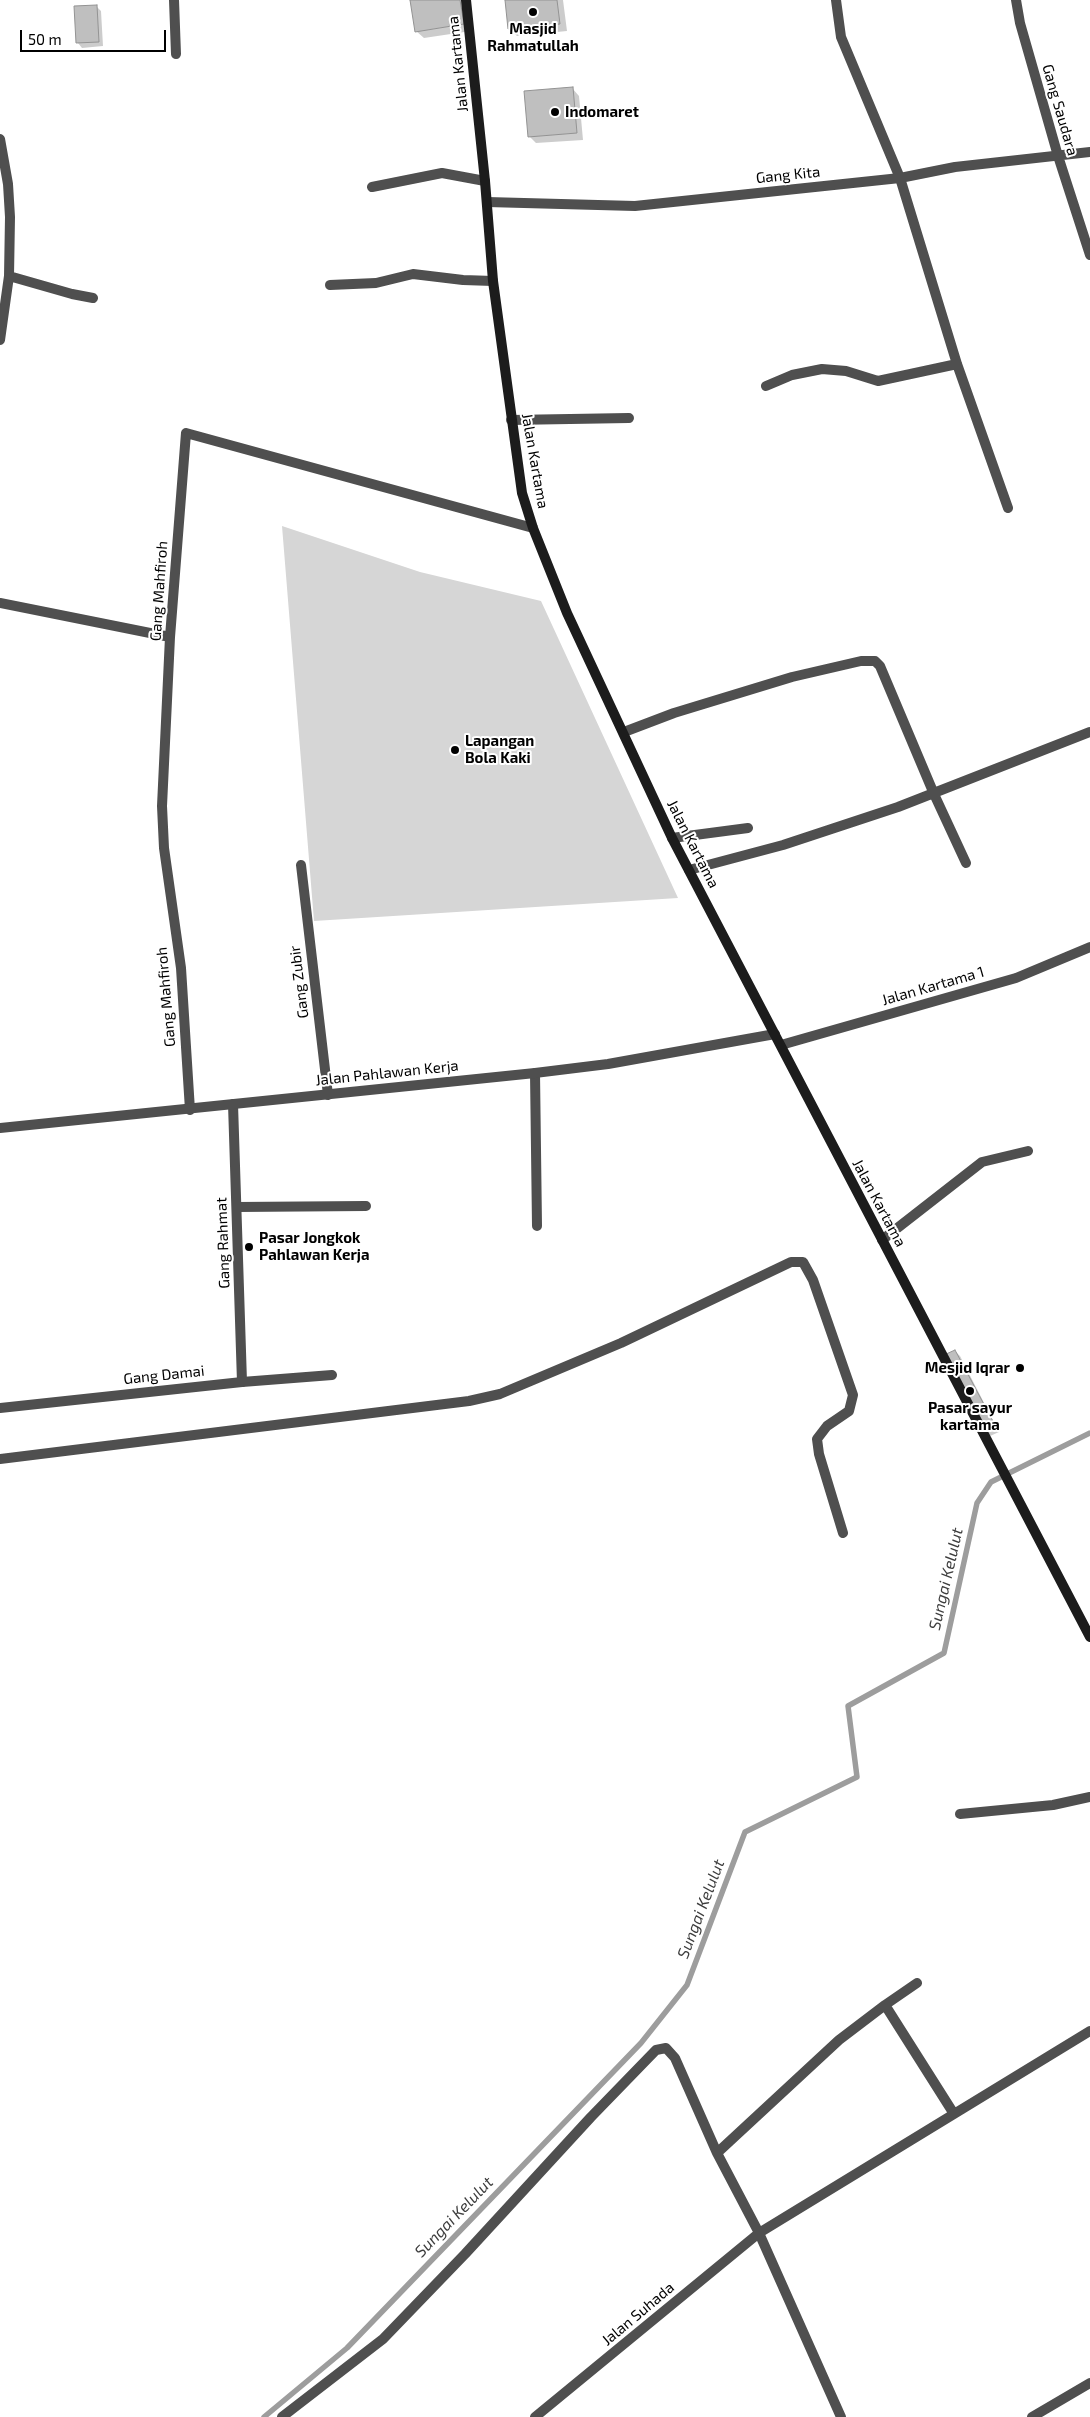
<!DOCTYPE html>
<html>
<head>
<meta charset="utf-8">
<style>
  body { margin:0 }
  #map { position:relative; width:1090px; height:2417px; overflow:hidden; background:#fff; font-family:"Exo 2",sans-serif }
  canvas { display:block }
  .scale { position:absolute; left:20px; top:30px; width:146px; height:22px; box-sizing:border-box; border:2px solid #000; border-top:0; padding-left:6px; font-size:15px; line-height:18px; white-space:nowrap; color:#000; -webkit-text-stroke:4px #fff; paint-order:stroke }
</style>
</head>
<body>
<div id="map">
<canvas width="1090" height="2417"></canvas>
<div class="scale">50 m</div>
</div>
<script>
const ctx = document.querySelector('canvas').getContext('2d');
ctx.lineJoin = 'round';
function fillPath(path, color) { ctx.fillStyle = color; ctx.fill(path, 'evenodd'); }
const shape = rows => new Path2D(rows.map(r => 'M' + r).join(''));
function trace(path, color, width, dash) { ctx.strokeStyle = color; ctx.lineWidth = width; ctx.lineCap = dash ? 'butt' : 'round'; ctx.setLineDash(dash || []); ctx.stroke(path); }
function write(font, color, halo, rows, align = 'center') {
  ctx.font = font + ' "Exo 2",sans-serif'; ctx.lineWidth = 4; ctx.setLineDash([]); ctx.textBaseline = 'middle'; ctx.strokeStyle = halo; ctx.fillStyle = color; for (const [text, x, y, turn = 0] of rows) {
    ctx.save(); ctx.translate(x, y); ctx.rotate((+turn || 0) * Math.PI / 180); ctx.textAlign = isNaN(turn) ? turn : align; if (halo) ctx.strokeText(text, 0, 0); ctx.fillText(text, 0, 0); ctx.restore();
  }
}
fillPath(shape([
  [282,526,420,572,541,601,678,898,314,921]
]), '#d6d6d6');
fillPath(shape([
  [411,0,466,0,471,31,424,38,416,31],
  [506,0,563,0,567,31,517,36,510,29],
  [96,6,101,11,103,46,82,48,78,43],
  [572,88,579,96,583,140,536,143,529,136],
  [955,1351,960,1356,999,1432,990,1436,986,1431]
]), '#0003');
trace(shape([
  [264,2417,347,2348,641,2043,687,1985,745,1832,857,1777,848,1706,944,1653,977,1503,991,1482,1090,1433]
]), '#9d9d9d', 5.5);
const building = shape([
  [410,0,460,0,464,24,415,32,410,0],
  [505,0,557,0,560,24,508,29,505,0],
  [97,5,99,42,76,43,74,6,97,5],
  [573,87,577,133,528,137,524,91,573,87],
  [955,1350,996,1427,985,1432,944,1355,955,1350]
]);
fillPath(building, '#bfbfbf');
trace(building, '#939393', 1);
trace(shape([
  [233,1104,242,1382],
  [237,1207,366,1206],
  [882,1240,982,1162,1028,1151],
  [0,1459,469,1401,500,1394,621,1343,791,1262,803,1262,813,1280,853,1395,849,1411,827,1426,817,1439,819,1454,843,1533],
  [960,1814,1053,1805,1090,1797]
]), '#4f4f4f', 10);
trace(shape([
  [174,0,176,54],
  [836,0,841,37,900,178,957,364,1008,508],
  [1016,0,1020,23,1058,156,1090,255],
  [0,139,8,184,10,217,9,276,0,340],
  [372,187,442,173,485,181],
  [487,202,635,206,900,178,955,167,1090,152],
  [9,276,72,294,93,298],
  [330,285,376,283,413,274,463,280,493,281],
  [766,386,792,375,822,369,846,371,878,381,957,364],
  [511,420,629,418],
  [0,603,170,637],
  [624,732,674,713,792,677,861,661,875,661,880,666,934,794,966,863],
  [672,838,748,828],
  [301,865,328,1095],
  [689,870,783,845,898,807,1090,732],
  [781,1045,1016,978,1090,947],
  [535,1073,537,1226],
  [190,1110,181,968,164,848,162,806,170,637,186,433,533,528],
  [0,1408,242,1382,332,1375],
  [885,2005,917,1983],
  [717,2153,839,2040,885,2005,954,2114],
  [282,2417,383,2339,465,2254,591,2117,656,2050,666,2048,675,2058,717,2153,759,2233,535,2417],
  [841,2417,759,2233,1090,2031],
  [1032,2417,1090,2383]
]), '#4f4f4f', 10);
trace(shape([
  [0,1128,535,1073,608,1064,775,1034]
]), '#4f4f4f', 10);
trace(shape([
  [466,0,485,181,493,281,522,493,533,528,567,613,672,838,1090,1637]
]), '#1c1c1c', 10);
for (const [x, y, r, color] of [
  [533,12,5,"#000"],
  [555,112,5,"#000"],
  [455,750,5,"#000"],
  [249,1247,5,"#000"],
  [1020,1368,5,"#000"],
  [970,1391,5,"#000"]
]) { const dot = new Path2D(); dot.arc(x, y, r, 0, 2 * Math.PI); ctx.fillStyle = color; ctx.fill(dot); trace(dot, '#fff', 2); }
write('bold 15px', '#000', '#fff', [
  ["Masjid",533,29,"center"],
  ["Rahmatullah",533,46,"center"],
  ["Indomaret",565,112],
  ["Lapangan",465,741],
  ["Bola Kaki",465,758],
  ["Pasar Jongkok",259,1238],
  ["Pahlawan Kerja",259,1255],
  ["Mesjid Iqrar",1010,1368,"right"],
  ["Pasar sayur",970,1408,"center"],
  ["kartama",970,1425,"center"]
], 'left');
write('15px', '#000', '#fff', [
  ["Jalan Kartama",458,64,-96],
  ["Gang Saudara",1060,110,74],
  ["Gang Kita",788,175,-6],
  ["Jalan Kartama",535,461,80],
  ["Gang Mahfiroh",159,591,-86],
  ["Jalan Kartama",693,844,63],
  ["Gang Zubir",299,982,-97],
  ["Jalan Kartama 1",933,986,-16],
  ["Gang Mahfiroh",166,997,-95],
  ["Jalan Pahlawan Kerja",387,1073,-6],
  ["Jalan Kartama",879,1203,62],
  ["Gang Rahmat",223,1243,-92],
  ["Gang Damai",164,1375,-6],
  ["Jalan Suhada",638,2314,-40]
]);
write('italic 16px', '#3e3e3e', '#fff', [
  ["Sungai Kelulut",946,1579,-77],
  ["Sungai Kelulut",701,1909,-69],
  ["Sungai Kelulut",454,2217,-46]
]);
</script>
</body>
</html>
